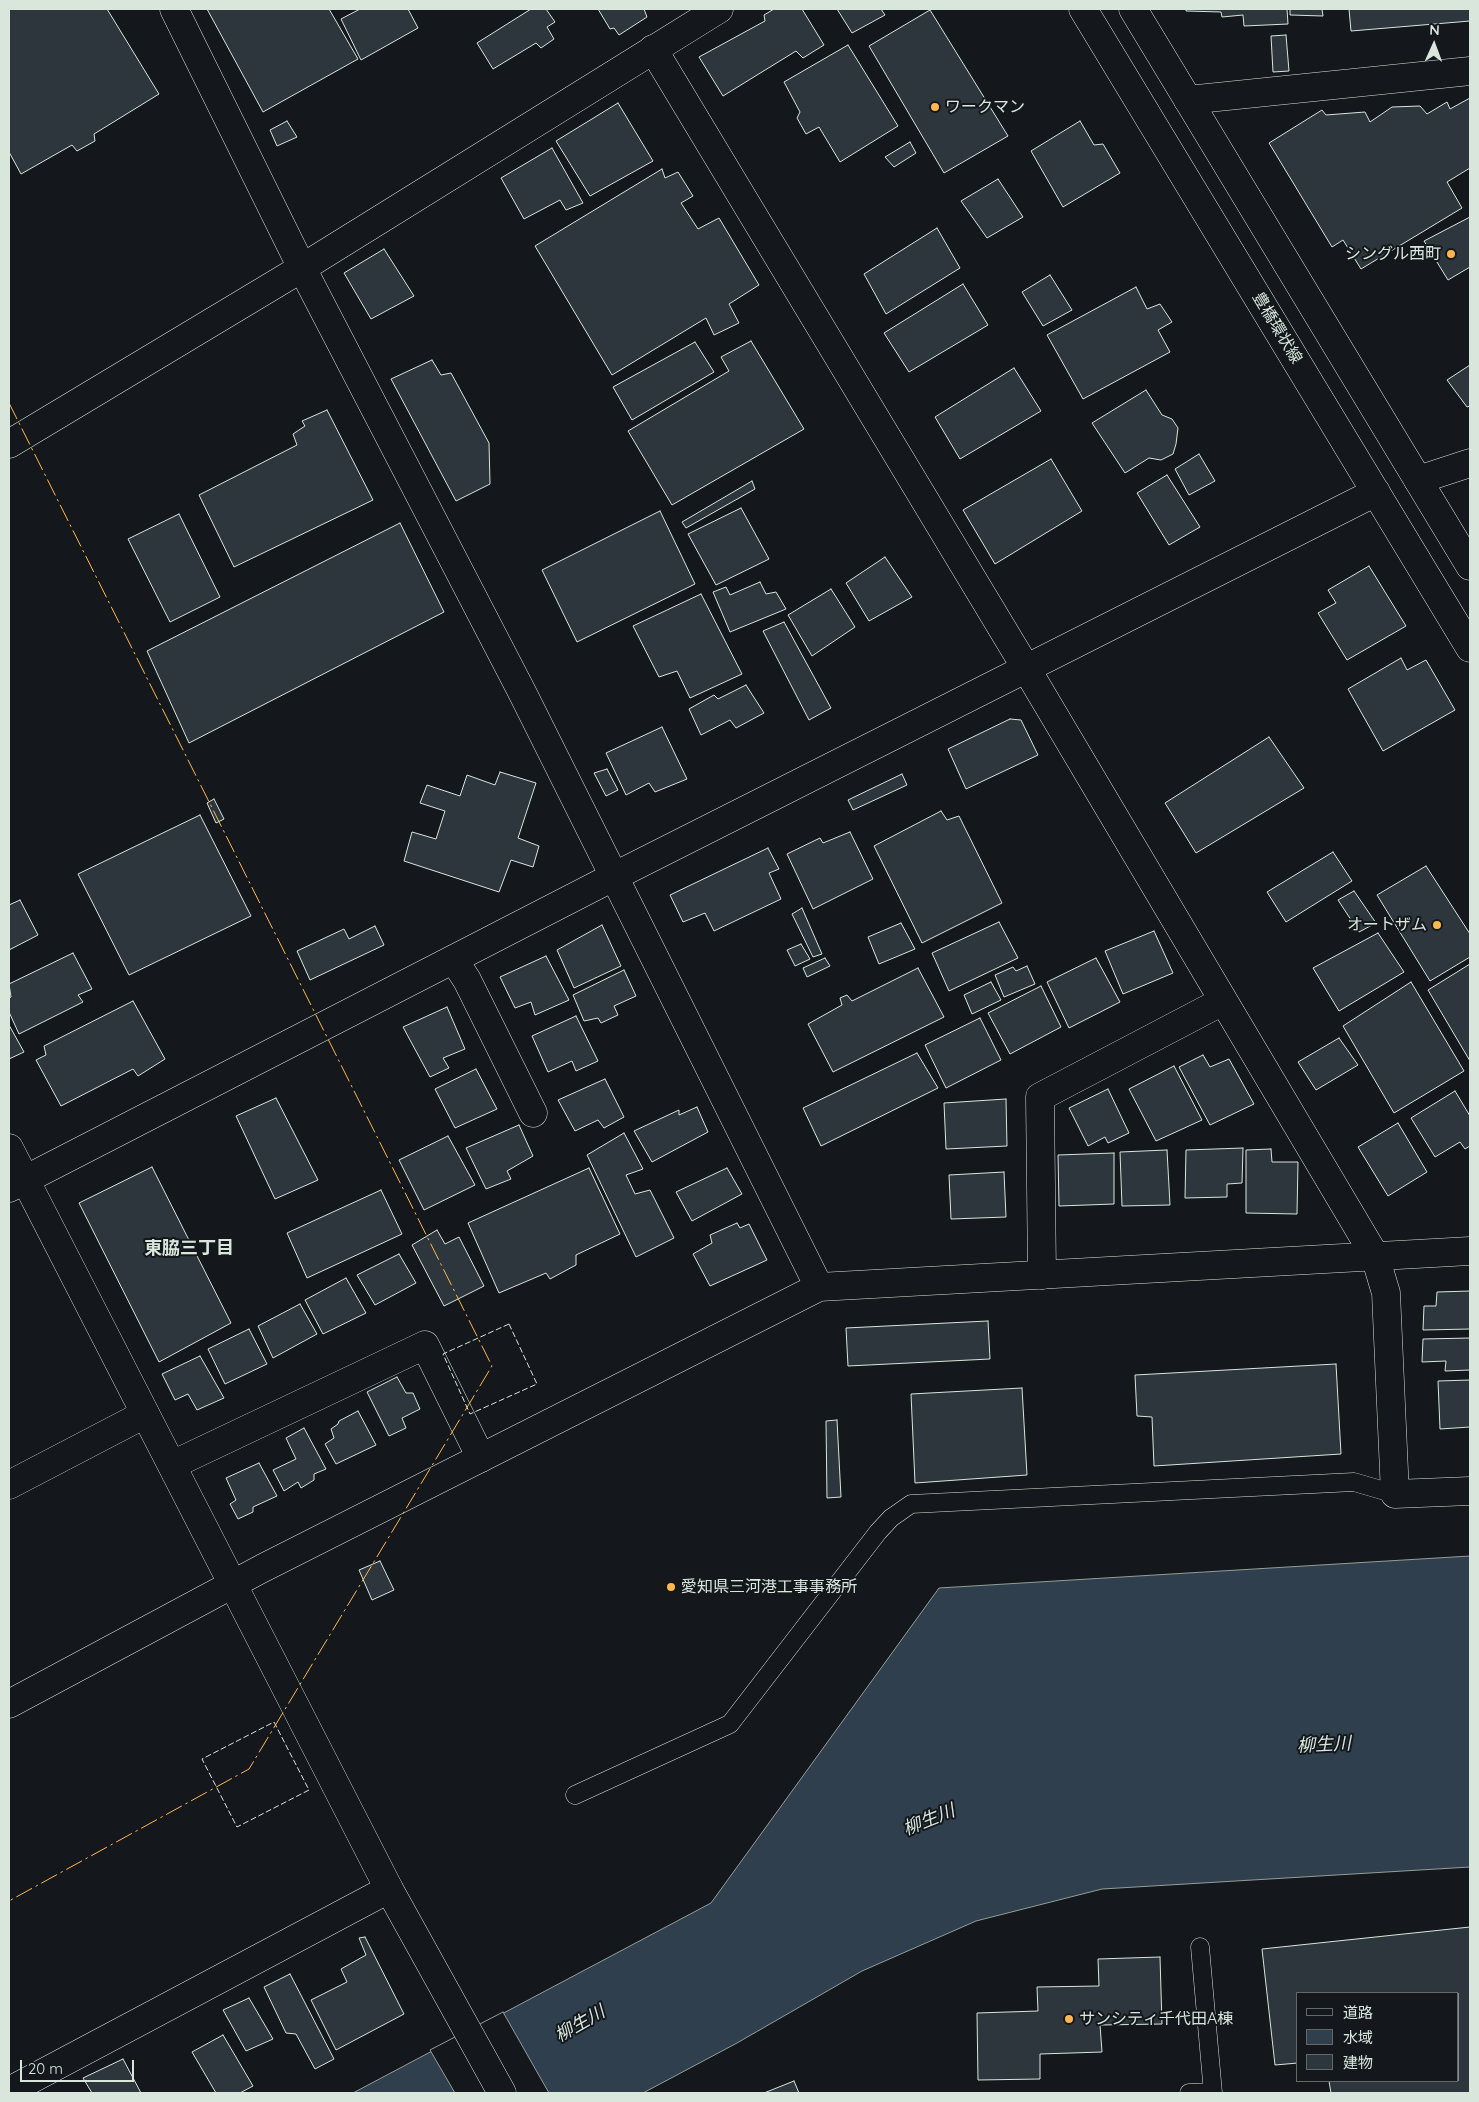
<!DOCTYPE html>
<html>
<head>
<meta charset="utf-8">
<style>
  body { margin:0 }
  #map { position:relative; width:1479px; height:2102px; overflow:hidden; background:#14181c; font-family:Quicksand,"Noto Sans JP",sans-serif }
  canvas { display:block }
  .frame { position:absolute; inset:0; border:10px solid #d8e6dc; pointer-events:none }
  .legend { position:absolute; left:1296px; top:1992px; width:162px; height:90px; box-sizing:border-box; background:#14181c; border:1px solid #626a69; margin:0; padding:6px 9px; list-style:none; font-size:15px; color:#d8e6dc }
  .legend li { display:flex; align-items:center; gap:10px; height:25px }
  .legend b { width:25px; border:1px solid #626a69 }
  .north { position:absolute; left:1409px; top:20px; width:50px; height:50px; -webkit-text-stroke:4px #14181c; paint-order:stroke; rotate:2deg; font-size:14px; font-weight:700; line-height:20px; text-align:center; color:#d8e6dc }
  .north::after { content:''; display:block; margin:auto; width:18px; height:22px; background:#d8e6dc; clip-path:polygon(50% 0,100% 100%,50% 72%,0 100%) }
  .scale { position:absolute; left:20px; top:2060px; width:114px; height:22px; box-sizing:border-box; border:2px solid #d8e6dc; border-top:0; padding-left:6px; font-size:15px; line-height:18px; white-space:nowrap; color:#d8e6dc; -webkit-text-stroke:4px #14181c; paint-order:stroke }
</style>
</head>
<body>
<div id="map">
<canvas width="1479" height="2102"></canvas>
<div class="frame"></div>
<ul class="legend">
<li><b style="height:6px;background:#14181c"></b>道路</li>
<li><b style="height:14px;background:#2f3f4d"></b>水域</li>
<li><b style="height:14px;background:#2c363c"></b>建物</li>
</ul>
<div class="north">N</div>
<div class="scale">20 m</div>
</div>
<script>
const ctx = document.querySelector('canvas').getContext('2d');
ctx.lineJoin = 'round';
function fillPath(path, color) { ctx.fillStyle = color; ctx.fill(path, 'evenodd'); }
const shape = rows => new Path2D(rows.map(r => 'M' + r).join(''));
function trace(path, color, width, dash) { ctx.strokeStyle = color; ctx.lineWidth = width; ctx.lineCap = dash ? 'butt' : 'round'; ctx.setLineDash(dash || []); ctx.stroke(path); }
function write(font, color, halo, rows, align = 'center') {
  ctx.font = font + ' Quicksand,"Noto Sans JP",sans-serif'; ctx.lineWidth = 4; ctx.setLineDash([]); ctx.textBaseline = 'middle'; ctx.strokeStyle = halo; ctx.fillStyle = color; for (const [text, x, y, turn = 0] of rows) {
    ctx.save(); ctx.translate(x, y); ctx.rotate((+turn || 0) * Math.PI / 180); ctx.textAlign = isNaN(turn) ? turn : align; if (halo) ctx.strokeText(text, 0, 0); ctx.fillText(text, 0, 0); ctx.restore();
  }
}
const water = shape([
  [1470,1556,1470,1867,1102,1889,976,1921,862,1971,737,2043,643,2093,353,2093,711,1903,939,1588,1470,1556]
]);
fillPath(water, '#2f3f4d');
trace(water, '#939e99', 1);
const pier = shape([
  [503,2012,549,2093,455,2093,430,2050,503,2012]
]);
fillPath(pier, '#14181c');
trace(pier, '#939e99', 1);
const building = shape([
  [9,9,107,9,159,94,94,134,95,141,77,151,72,145,21,174,9,152,9,9],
  [207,9,329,9,358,59,263,112,207,9],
  [360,9,408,9,418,28,361,60,341,19,360,9],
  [531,9,546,9,555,22,547,27,554,39,541,48,536,43,493,69,477,43,531,9],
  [598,9,644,9,647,17,619,35,614,28,610,29,598,9],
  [774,9,802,9,824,45,803,58,796,51,723,96,699,57,765,21,764,15,774,9],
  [837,9,881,9,885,15,852,33,837,9],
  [1186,9,1287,9,1288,24,1244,26,1243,15,1222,17,1221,12,1186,11,1186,9],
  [1290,9,1322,9,1323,16,1290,15,1290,9],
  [1349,9,1470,9,1470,21,1351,31,1349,9],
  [930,10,1008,136,944,173,869,46,930,10],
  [1286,35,1289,71,1273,72,1271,36,1286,35],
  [848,45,898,126,840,162,819,127,806,134,797,118,800,112,784,82,848,45],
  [1470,98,1470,168,1447,182,1462,208,1361,269,1343,240,1332,247,1269,143,1322,110,1326,115,1365,112,1370,122,1392,107,1420,106,1427,114,1447,102,1450,109,1470,98],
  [618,103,653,161,590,196,556,141,618,103],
  [287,121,297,137,277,146,270,130,287,121],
  [1080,121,1094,145,1103,144,1120,173,1063,207,1031,151,1080,121],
  [910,142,916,153,894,167,885,157,910,142],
  [552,148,583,203,566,210,560,200,524,219,501,178,552,148],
  [662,169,665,178,678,172,693,196,681,203,698,229,719,218,759,285,729,304,739,323,714,335,706,318,612,375,535,246,662,169],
  [998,179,1023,217,987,238,961,201,998,179],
  [1470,217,1470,267,1448,280,1424,241,1470,217],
  [937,228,960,268,886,314,864,274,937,228],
  [384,249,414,296,371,319,344,273,384,249],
  [1050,275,1072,310,1043,326,1022,292,1050,275],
  [963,284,988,325,909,372,884,333,963,284],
  [1136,287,1147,309,1160,304,1172,322,1158,330,1170,352,1083,399,1047,335,1136,287],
  [751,341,804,429,672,505,628,431,729,371,721,357,751,341],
  [695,342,714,372,632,420,613,387,695,342],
  [432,360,441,375,451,373,489,443,490,484,456,501,391,379,432,360],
  [1470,365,1470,406,1467,407,1447,380,1470,365],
  [1014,368,1041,411,960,459,935,417,1014,368],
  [1146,390,1162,415,1172,419,1178,428,1176,444,1173,454,1161,460,1149,458,1125,473,1092,423,1146,390],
  [327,410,373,500,234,567,199,495,297,445,293,434,305,426,302,421,327,410],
  [1199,454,1215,481,1189,495,1175,469,1199,454],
  [1051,459,1082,511,995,564,963,510,1051,459],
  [1167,475,1200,527,1169,545,1137,493,1167,475],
  [752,481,755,489,686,528,682,522,752,481],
  [741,508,769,559,716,585,688,534,741,508],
  [660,511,695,584,577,642,542,570,660,511],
  [179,514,220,597,170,622,128,539,179,514],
  [400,523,444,612,189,743,147,651,400,523],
  [885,557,912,597,869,621,846,583,885,557],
  [1369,566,1406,626,1347,660,1318,613,1336,603,1328,590,1369,566],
  [760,582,766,594,776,592,786,609,730,632,713,592,726,587,730,595,760,582],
  [831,589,855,627,812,656,788,615,831,589],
  [701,594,742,674,690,698,677,671,659,677,633,626,701,594],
  [784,622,831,708,809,720,763,631,784,622],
  [1401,658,1407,670,1426,660,1455,710,1383,751,1348,689,1401,658],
  [746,685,764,713,736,728,730,720,701,735,689,709,714,695,718,699,746,685],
  [1010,719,1021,720,1038,755,966,789,948,749,1010,719],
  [662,727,687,779,655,792,649,783,626,795,606,753,662,727],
  [1269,737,1304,788,1196,853,1165,803,1269,737],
  [607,769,618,790,606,796,594,773,607,769],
  [500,772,536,783,518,838,539,846,533,867,511,860,499,892,404,861,412,832,436,839,445,811,420,803,427,785,460,796,467,775,495,785,500,772],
  [902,774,907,785,853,810,848,800,902,774],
  [214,799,224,819,216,823,207,803,214,799],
  [941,811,947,820,959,816,1002,903,922,943,874,846,941,811],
  [200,815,251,916,129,975,78,874,200,815],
  [850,832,873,879,813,909,787,854,820,838,823,843,850,832],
  [768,848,779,869,769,873,781,899,714,931,705,913,683,922,670,895,768,848],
  [1333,852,1352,881,1286,922,1267,892,1333,852],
  [1426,866,1470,934,1470,957,1430,981,1377,895,1426,866],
  [1354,891,1376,923,1359,932,1338,900,1354,891],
  [20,900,38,935,9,950,9,905,20,900],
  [802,908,822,954,813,957,792,914,802,908],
  [999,922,1018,958,949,991,932,953,999,922],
  [901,923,915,949,879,964,868,937,901,923],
  [602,925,621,966,574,988,557,950,602,925],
  [375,926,384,945,310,980,297,951,344,929,349,939,375,926],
  [1154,931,1173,973,1123,994,1105,951,1154,931],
  [1378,933,1404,972,1339,1011,1313,968,1378,933],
  [801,944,810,959,795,966,787,950,801,944],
  [73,953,92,989,78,995,83,1002,19,1034,9,1012,9,998,11,997,9,984,73,953],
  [546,956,569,1000,535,1015,531,1002,515,1008,500,977,546,956],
  [825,958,830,966,807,977,803,968,825,958],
  [1096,958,1120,1002,1069,1028,1047,982,1096,958],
  [1470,964,1470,1061,1428,990,1470,964],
  [1027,966,1035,984,1004,997,995,975,1013,967,1016,971,1027,966],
  [918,968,944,1017,833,1072,808,1024,842,1005,840,998,847,995,852,1001,918,968],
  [624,970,636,996,614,1006,618,1015,601,1023,598,1018,584,1021,573,995,624,970],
  [991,982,1001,1000,972,1014,964,995,991,982],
  [1411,982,1464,1071,1394,1113,1343,1026,1411,982],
  [1041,986,1061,1027,1010,1054,988,1013,1041,986],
  [133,1001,165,1059,138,1076,133,1069,61,1106,36,1060,46,1055,44,1046,133,1001],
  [447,1007,465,1049,443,1058,449,1068,430,1077,403,1027,447,1007],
  [576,1016,598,1061,576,1071,572,1061,548,1072,532,1036,576,1016],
  [980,1018,1001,1060,946,1088,925,1045,980,1018],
  [9,1025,24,1052,9,1059,9,1025],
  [1339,1038,1358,1065,1316,1090,1298,1062,1339,1038],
  [917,1053,938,1088,821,1146,803,1108,917,1053],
  [1203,1055,1210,1067,1229,1059,1254,1104,1210,1125,1179,1067,1203,1055],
  [1174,1066,1202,1120,1156,1141,1129,1089,1174,1066],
  [476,1069,497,1109,455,1128,435,1089,476,1069],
  [605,1079,624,1117,604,1128,598,1120,575,1131,558,1100,605,1079],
  [1108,1089,1129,1133,1108,1143,1105,1137,1088,1146,1069,1108,1108,1089],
  [1455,1091,1470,1116,1470,1146,1465,1149,1460,1142,1435,1157,1411,1118,1455,1091],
  [276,1098,318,1180,275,1199,236,1116,276,1098],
  [1006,1099,1007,1146,946,1149,944,1103,1006,1099],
  [697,1107,708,1132,652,1162,634,1131,679,1110,679,1115,697,1107],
  [1398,1123,1427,1172,1388,1196,1358,1147,1398,1123],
  [519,1125,533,1156,507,1171,511,1179,486,1189,466,1148,519,1125],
  [624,1133,643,1169,626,1175,635,1194,650,1190,674,1238,636,1257,587,1155,624,1133],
  [448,1136,475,1185,424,1210,399,1160,448,1136],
  [1243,1148,1242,1183,1227,1184,1227,1197,1185,1198,1186,1150,1243,1148],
  [1271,1149,1272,1162,1298,1162,1297,1214,1246,1213,1246,1150,1271,1149],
  [1167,1150,1170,1205,1122,1206,1120,1152,1167,1150],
  [1114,1153,1114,1204,1059,1206,1058,1155,1114,1153],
  [152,1167,231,1323,159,1362,79,1203,152,1167],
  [589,1168,620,1234,576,1255,576,1265,550,1279,546,1273,499,1293,468,1223,589,1168],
  [727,1168,742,1194,692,1221,676,1192,727,1168],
  [1004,1172,1006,1217,951,1219,949,1175,1004,1172],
  [381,1190,402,1234,307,1278,287,1233,381,1190],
  [737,1223,740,1228,749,1224,767,1260,710,1286,693,1254,712,1243,710,1235,737,1223],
  [437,1230,445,1244,459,1237,484,1286,444,1306,412,1245,437,1230],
  [399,1254,416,1283,375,1305,357,1275,399,1254],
  [346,1278,366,1313,323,1334,305,1300,346,1278],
  [1470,1291,1470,1329,1423,1330,1424,1306,1436,1306,1437,1292,1470,1291],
  [300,1304,317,1334,273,1358,258,1326,300,1304],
  [988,1321,990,1359,848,1366,846,1328,988,1321],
  [249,1329,267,1364,225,1384,208,1349,249,1329],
  [1470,1338,1470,1370,1445,1371,1446,1361,1422,1362,1423,1339,1470,1338],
  [200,1356,224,1398,197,1410,188,1394,175,1400,162,1374,200,1356],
  [1336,1364,1341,1454,1154,1466,1152,1417,1137,1416,1135,1375,1336,1364],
  [397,1377,406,1393,413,1393,420,1409,402,1418,406,1428,389,1436,367,1392,397,1377],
  [1470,1380,1470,1427,1440,1429,1438,1381,1470,1380],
  [1022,1388,1027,1475,915,1483,911,1394,1022,1388],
  [358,1411,376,1445,336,1464,325,1444,334,1438,331,1429,338,1424,339,1421,358,1411],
  [837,1420,841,1497,827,1498,826,1421,837,1420],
  [304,1428,326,1469,314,1474,314,1480,301,1488,298,1482,284,1491,273,1470,296,1459,286,1438,304,1428],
  [259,1463,277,1496,253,1507,253,1512,238,1519,230,1504,236,1500,226,1478,259,1463],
  [380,1561,394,1590,372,1600,359,1570,380,1561],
  [1470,1927,1470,2093,1331,2093,1329,2081,1458,2081,1458,1993,1298,1993,1298,2063,1275,2065,1262,1949,1470,1927],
  [365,1937,404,2014,336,2050,311,2000,347,1982,341,1969,366,1955,359,1938,365,1937],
  [1160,1957,1162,2024,1100,2025,1102,2052,1040,2054,1040,2079,978,2080,977,2013,1038,2011,1037,1987,1099,1986,1098,1959,1160,1957],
  [290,1974,334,2059,315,2069,296,2034,286,2033,264,1987,290,1974],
  [249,1998,273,2039,246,2051,223,2010,249,1998],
  [223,2035,253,2086,240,2093,216,2093,192,2052,223,2035],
  [123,2059,141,2093,92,2093,83,2078,123,2059],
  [794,2081,799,2093,764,2093,794,2081]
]);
fillPath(building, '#2c363c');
trace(building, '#d8e6dc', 1);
const lane = shape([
  [575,1795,730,1724,878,1532,891,1518,911,1504,1354,1482,1395,1494],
  [1200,1947,1213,2093],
  [1189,2093,1213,2092]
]);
const street = shape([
  [174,9,302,268,522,692,819,1287],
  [653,49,1026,668,1375,1256,1386,1293,1395,1494,1470,1491],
  [1188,100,1470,71],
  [1418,480,1470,463],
  [454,960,467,980,533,1113],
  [1042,1275,1040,1097,1223,1001],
  [172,1465,425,1345,481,1458],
  [9,1485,145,1414],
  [9,2091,389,1889]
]);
const secondary = shape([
  [1083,9,1470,648],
  [1133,9,1470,566],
  [9,444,302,268,719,9],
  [9,1148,389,1889,502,2093],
  [9,1188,615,876,1376,492],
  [9,1704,263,1568,819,1287,1470,1251]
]);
trace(lane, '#d8e6dc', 19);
trace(street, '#d8e6dc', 29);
trace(secondary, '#d8e6dc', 29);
trace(lane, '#14181c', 18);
trace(street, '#14181c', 28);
trace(secondary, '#14181c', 28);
trace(shape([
  [509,1324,537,1384,470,1414,443,1354,509,1324],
  [274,1722,309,1790,237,1827,202,1759,274,1722]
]), '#d8e6dc', 1, [6, 2.5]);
trace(shape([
  [9,403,492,1366,249,1769,9,1901]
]), '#ffb74d', 1, [18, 4, 2.5, 4]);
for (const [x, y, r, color] of [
  [935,107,5,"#ffb74d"],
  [1451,254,5,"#ffb74d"],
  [1437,925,5,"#ffb74d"],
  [671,1587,5,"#ffb74d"],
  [1069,2019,5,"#ffb74d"]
]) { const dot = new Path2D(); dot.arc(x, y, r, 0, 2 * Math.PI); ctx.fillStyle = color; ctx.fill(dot); trace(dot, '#14181c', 2); }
write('16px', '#d8e6dc', '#14181c', [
  ["ワークマン",945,107],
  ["シングル西町",1441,254,"right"],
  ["オートザム",1427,925,"right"],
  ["愛知県三河港工事事務所",681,1587],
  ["サンシティ千代田A棟",1079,2019]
], 'left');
write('16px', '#d8e6dc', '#14181c', [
  ["豊橋環状線",1277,328,59]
]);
write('bold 18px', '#d8e6dc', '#14181c', [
  ["東脇三丁目",189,1249]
]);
write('italic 18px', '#d8e6dc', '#14181c', [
  ["柳生川",1324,1745,-3],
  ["柳生川",929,1820,-22],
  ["柳生川",580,2024,-30]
]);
</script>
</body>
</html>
